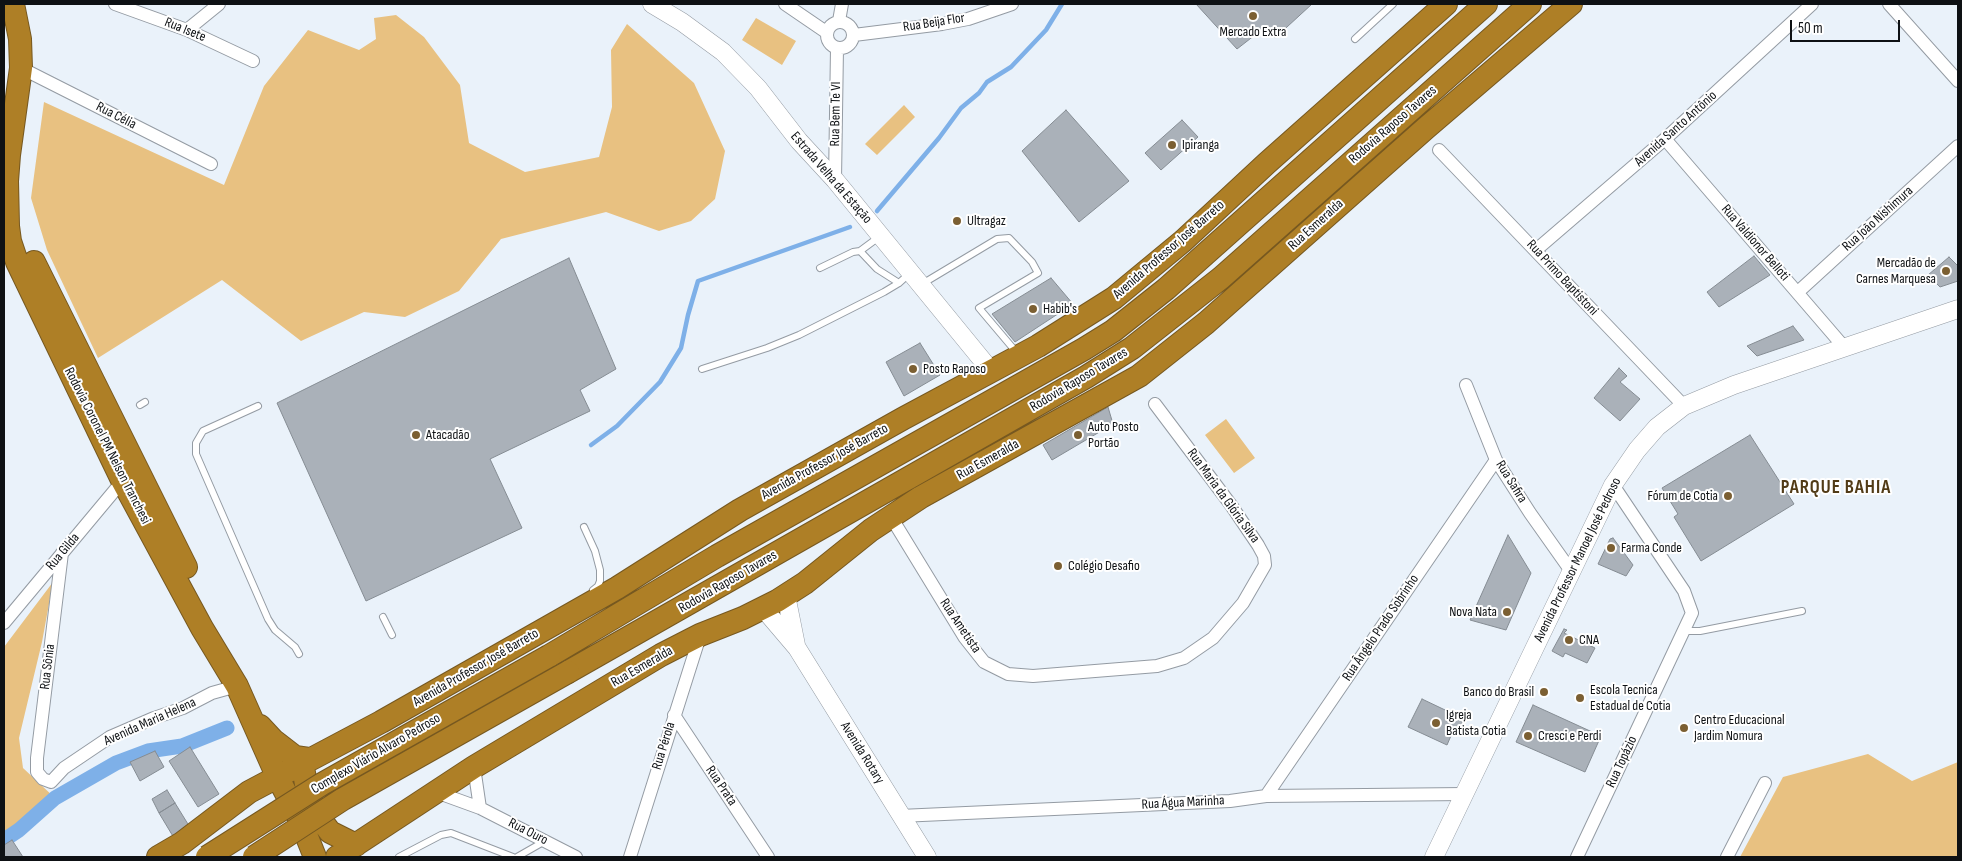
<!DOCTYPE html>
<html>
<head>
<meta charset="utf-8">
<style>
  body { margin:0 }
  #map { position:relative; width:1962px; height:861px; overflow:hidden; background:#eaf2fa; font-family:"Sofia Sans Condensed",sans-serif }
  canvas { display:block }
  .frame { position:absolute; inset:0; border:5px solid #0e1114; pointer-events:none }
  .scale { position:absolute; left:1790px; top:20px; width:110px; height:22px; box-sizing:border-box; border:2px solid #0e1114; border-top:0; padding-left:6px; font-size:15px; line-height:18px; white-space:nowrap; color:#0e1114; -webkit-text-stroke:4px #fff; paint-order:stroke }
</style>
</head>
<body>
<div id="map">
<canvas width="1962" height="861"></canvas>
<div class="frame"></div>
<div class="scale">50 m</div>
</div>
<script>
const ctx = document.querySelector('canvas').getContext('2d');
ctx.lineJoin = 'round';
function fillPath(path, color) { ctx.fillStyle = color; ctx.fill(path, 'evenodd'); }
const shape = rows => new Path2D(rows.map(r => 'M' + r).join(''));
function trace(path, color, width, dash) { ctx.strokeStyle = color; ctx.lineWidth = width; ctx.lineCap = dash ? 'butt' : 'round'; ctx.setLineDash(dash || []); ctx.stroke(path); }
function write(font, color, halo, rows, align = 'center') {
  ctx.font = font + ' "Sofia Sans Condensed",sans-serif'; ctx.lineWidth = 4; ctx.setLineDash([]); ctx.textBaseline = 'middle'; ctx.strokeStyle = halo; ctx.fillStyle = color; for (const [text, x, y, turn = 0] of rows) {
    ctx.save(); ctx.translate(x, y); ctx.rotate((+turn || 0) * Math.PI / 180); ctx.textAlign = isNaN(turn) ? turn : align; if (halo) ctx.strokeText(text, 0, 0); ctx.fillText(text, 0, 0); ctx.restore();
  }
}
fillPath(shape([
  [396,15,424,37,460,85,469,143,525,172,599,157,612,107,611,50,627,24,694,83,725,151,715,199,691,221,659,231,606,212,501,239,459,291,405,317,364,312,301,341,222,280,98,358,47,250,31,198,44,102,224,185,264,86,308,30,359,50,376,39,374,18],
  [756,18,796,41,782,65,742,40],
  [904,105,915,117,877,155,865,144],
  [1226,419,1255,458,1234,473,1205,435],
  [53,582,42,642,19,738,23,768,55,798,19,830,4,840,4,647],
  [1868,754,1912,781,1958,762,1958,857,1740,857,1783,777]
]), '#e8c181');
trace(shape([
  [877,211,939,138,961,108,979,93,987,82,1011,67,1046,30,1062,4],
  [591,445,617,426,660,382,681,348,688,315,698,281,850,227]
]), '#7eb0e8', 4.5);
trace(shape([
  [4,840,19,830,55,798,116,763,148,751,182,746,227,728]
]), '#7eb0e8', 15);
const building = shape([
  [1196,4,1312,4,1275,38,1264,28,1237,49,1196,4],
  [1066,110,1129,181,1079,222,1022,151,1066,110],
  [1182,120,1198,137,1161,170,1145,153,1182,120],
  [1754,256,1770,275,1719,307,1707,292,1754,256],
  [1949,257,1958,266,1958,281,1940,287,1928,275,1949,257],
  [569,258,616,369,580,390,590,411,490,459,522,528,366,601,277,403,569,258],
  [1051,278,1073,304,1015,342,992,314,1051,278],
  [1793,326,1804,340,1757,356,1747,346,1793,326],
  [920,343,940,375,904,396,886,362,920,343],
  [1619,368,1627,376,1620,382,1640,399,1620,421,1594,398,1619,368],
  [1108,407,1113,424,1052,460,1043,445,1108,407],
  [1750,435,1794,504,1701,561,1674,517,1678,514,1662,488,1750,435],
  [1508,535,1531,573,1506,630,1470,620,1508,535],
  [1613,538,1633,565,1626,576,1598,564,1610,539,1613,538],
  [1564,629,1567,630,1564,633,1595,648,1587,663,1565,653,1563,657,1552,651,1564,629],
  [1422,699,1464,719,1458,731,1453,731,1447,745,1408,727,1422,699],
  [1533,705,1601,736,1585,772,1516,742,1533,705],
  [190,747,219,794,198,807,169,761,190,747],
  [155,751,164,767,140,781,130,762,155,751],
  [167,790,175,803,159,813,152,799,167,790],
  [175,803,191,829,174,838,159,813,175,803],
  [12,840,23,857,4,857,4,845,12,840]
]);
fillPath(building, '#aab1b9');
trace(building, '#858c93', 1);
const lane = shape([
  [1355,39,1393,4],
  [860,251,879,237],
  [820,268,853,252,860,251,877,269,899,283],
  [922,284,997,239,1009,238,1032,262,1038,273,979,308,1017,353],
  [702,369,767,348,799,335,884,292,899,283,910,273],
  [140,405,145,402],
  [258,406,203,431,196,443,196,454,268,619,275,630,295,647,299,654],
  [584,527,595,551,600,570,600,581,598,586,593,590],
  [383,617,392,635],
  [1684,631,1700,631,1802,611],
  [399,857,441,835,451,833,513,857],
  [517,857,545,841]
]);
const street = shape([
  [115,4,187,30,253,61],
  [785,4,826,32],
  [1889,4,1958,81],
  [839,21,842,4],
  '827 35a13 13 0 1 1 26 0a13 13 0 1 1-26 0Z',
  [187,30,219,4],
  [854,35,942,24,968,19,1012,4],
  [21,68,211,164],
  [1665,139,1844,347],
  [1439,150,1684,406],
  [835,180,837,48],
  [1536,250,1665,139,1812,4],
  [1798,292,1958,146],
  [1466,385,1496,460,1530,513,1571,571],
  [891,517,965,638,984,662,1008,674,1033,676,1157,666,1184,658,1213,638,1243,603,1265,565,1264,556,1258,545,1231,505,1155,404],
  [62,553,37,758,37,772,43,779,51,782,64,768,110,737,154,718,183,708,212,693,237,686],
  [4,623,125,478],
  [674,715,768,857],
  [474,767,480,808],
  [436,792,480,808,576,857],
  [1266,796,1496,460],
  [900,816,1230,801,1266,796,1465,794],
  [630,857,700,636],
  [1577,857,1692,613,1684,591,1613,485],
  [1727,857,1765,783]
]);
const secondary = shape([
  [652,4,682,22,723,52,758,88,799,141,835,180,992,372],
  [786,595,796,645],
  [763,608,797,648,927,857],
  [1434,857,1613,485,1637,450,1657,427,1684,406,1734,385,1958,309]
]);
const highway = shape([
  [13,4,20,39,21,68,9,155,7,181,8,226,10,241,17,262,122,480,202,628,237,686,277,776,301,822,315,857],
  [34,262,186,567],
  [549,656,717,556,1084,349,1113,331,1166,289,1486,4],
  [568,672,1086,377,1132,348,1221,278,1530,4],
  [260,726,273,740,295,757,309,759],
  [302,762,308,795,318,816,330,832,356,845],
  [158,857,182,843,249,792,381,722,617,588,740,510,904,418,1038,346,1114,298,1183,241,1267,163,1446,4],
  [337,857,474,767,661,655,700,635,743,618,777,601,805,583,871,530,921,497,1139,376,1206,323,1426,128,1571,4]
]);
trace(lane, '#949ba3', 8);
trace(street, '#949ba3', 14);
trace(secondary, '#949ba3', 19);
trace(highway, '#765820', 24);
trace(lane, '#fff', 6);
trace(street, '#fff', 12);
trace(secondary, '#fff', 18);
trace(highway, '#ae7f26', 22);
const highwayBridge = shape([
  [207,857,322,784,549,656],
  [254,857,343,799,568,672]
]);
trace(highwayBridge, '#765820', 24, []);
trace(highwayBridge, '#ae7f26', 22);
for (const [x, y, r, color] of [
  [1253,16,5,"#7b5f32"],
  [1172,145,5,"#7b5f32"],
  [957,221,5,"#7b5f32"],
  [1946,271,5,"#7b5f32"],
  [1033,309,5,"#7b5f32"],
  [913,369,5,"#7b5f32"],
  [416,435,5,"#7b5f32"],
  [1078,435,5,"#7b5f32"],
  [1728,496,5,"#7b5f32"],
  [1611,548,5,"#7b5f32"],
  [1058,566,5,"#7b5f32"],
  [1507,612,5,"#7b5f32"],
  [1569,640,5,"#7b5f32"],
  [1544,692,5,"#7b5f32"],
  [1580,698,5,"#7b5f32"],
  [1436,723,5,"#7b5f32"],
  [1684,728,5,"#7b5f32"],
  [1528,736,5,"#7b5f32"]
]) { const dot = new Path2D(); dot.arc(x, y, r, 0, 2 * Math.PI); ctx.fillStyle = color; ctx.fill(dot); trace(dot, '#fff', 2); }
write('14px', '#0e1114', '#fff', [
  ["Rua Beija Flor",934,23,-9],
  ["Rua Isete",185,30,22],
  ["Rua Bem Te VI",836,114,-89],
  ["Rua Célia",116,116,27],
  ["Rodovia Raposo Tavares",1393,125,-41],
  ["Avenida Santo Antônio",1676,129,-42],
  ["Estrada Velha da Estação",831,178,49],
  ["Rua João Nishimura",1878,219,-42],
  ["Rua Esmeralda",1316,225,-42],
  ["Rua Valdionor Belloti",1755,243,49],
  ["Avenida Professor José Barreto",1169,250,-41],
  ["Rua Primo Baptistoni",1562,278,47],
  ["Rodovia Raposo Tavares",1079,380,-31],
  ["Rodovia Coronel PM Nelson Tranchesi",107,446,63],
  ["Rua Esmeralda",988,460,-29],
  ["Avenida Professor José Barreto",825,462,-29],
  ["Rua Safira",1511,482,58],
  ["Rua Maria da Glória Silva",1223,496,54],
  ["Rua Gilda",63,552,-50],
  ["Avenida Professor Manoel José Pedroso",1578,560,-64],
  ["Rodovia Raposo Tavares",728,582,-30],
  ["Rua Ametista",960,626,56],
  ["Rua Ângelo Prado Sobrinho",1381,628,-56],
  ["Rua Sônia",48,667,-83],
  ["Rua Esmeralda",642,667,-30],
  ["Avenida Professor José Barreto",476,668,-30],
  ["Avenida Maria Helena",150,722,-24],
  ["Rua Pérola",664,746,-73],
  ["Avenida Rotary",862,753,58],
  ["Complexo Viário Álvaro Pedroso",376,754,-30],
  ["Rua Topázio",1622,762,-65],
  ["Rua Prata",721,786,56],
  ["Rua Água Marinha",1183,803,-3],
  ["Rua Ouro",528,832,27]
]);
write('14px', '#0e1114', '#fff', [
  ["Mercado Extra",1253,32,"center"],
  ["Ipiranga",1182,145],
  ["Ultragaz",967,221],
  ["Mercadão de",1936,263,"right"],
  ["Carnes Marquesa",1936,279,"right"],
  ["Habib's",1043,309],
  ["Posto Raposo",923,369],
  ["Auto Posto",1088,427],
  ["Portão",1088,443],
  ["Atacadão",426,435],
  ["Fórum de Cotia",1718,496,"right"],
  ["Farma Conde",1621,548],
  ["Colégio Desafio",1068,566],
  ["Nova Nata",1497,612,"right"],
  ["CNA",1579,640],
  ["Escola Tecnica",1590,690],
  ["Estadual de Cotia",1590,706],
  ["Banco do Brasil",1534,692,"right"],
  ["Igreja",1446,715],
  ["Batista Cotia",1446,731],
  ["Centro Educacional",1694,720],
  ["Jardim Nomura",1694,736],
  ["Cresci e Perdi",1538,736]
], 'left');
ctx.letterSpacing = '1px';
write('bold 19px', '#513b17', '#fff', [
  ["PARQUE BAHIA",1836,488]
]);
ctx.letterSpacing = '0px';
</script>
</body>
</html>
